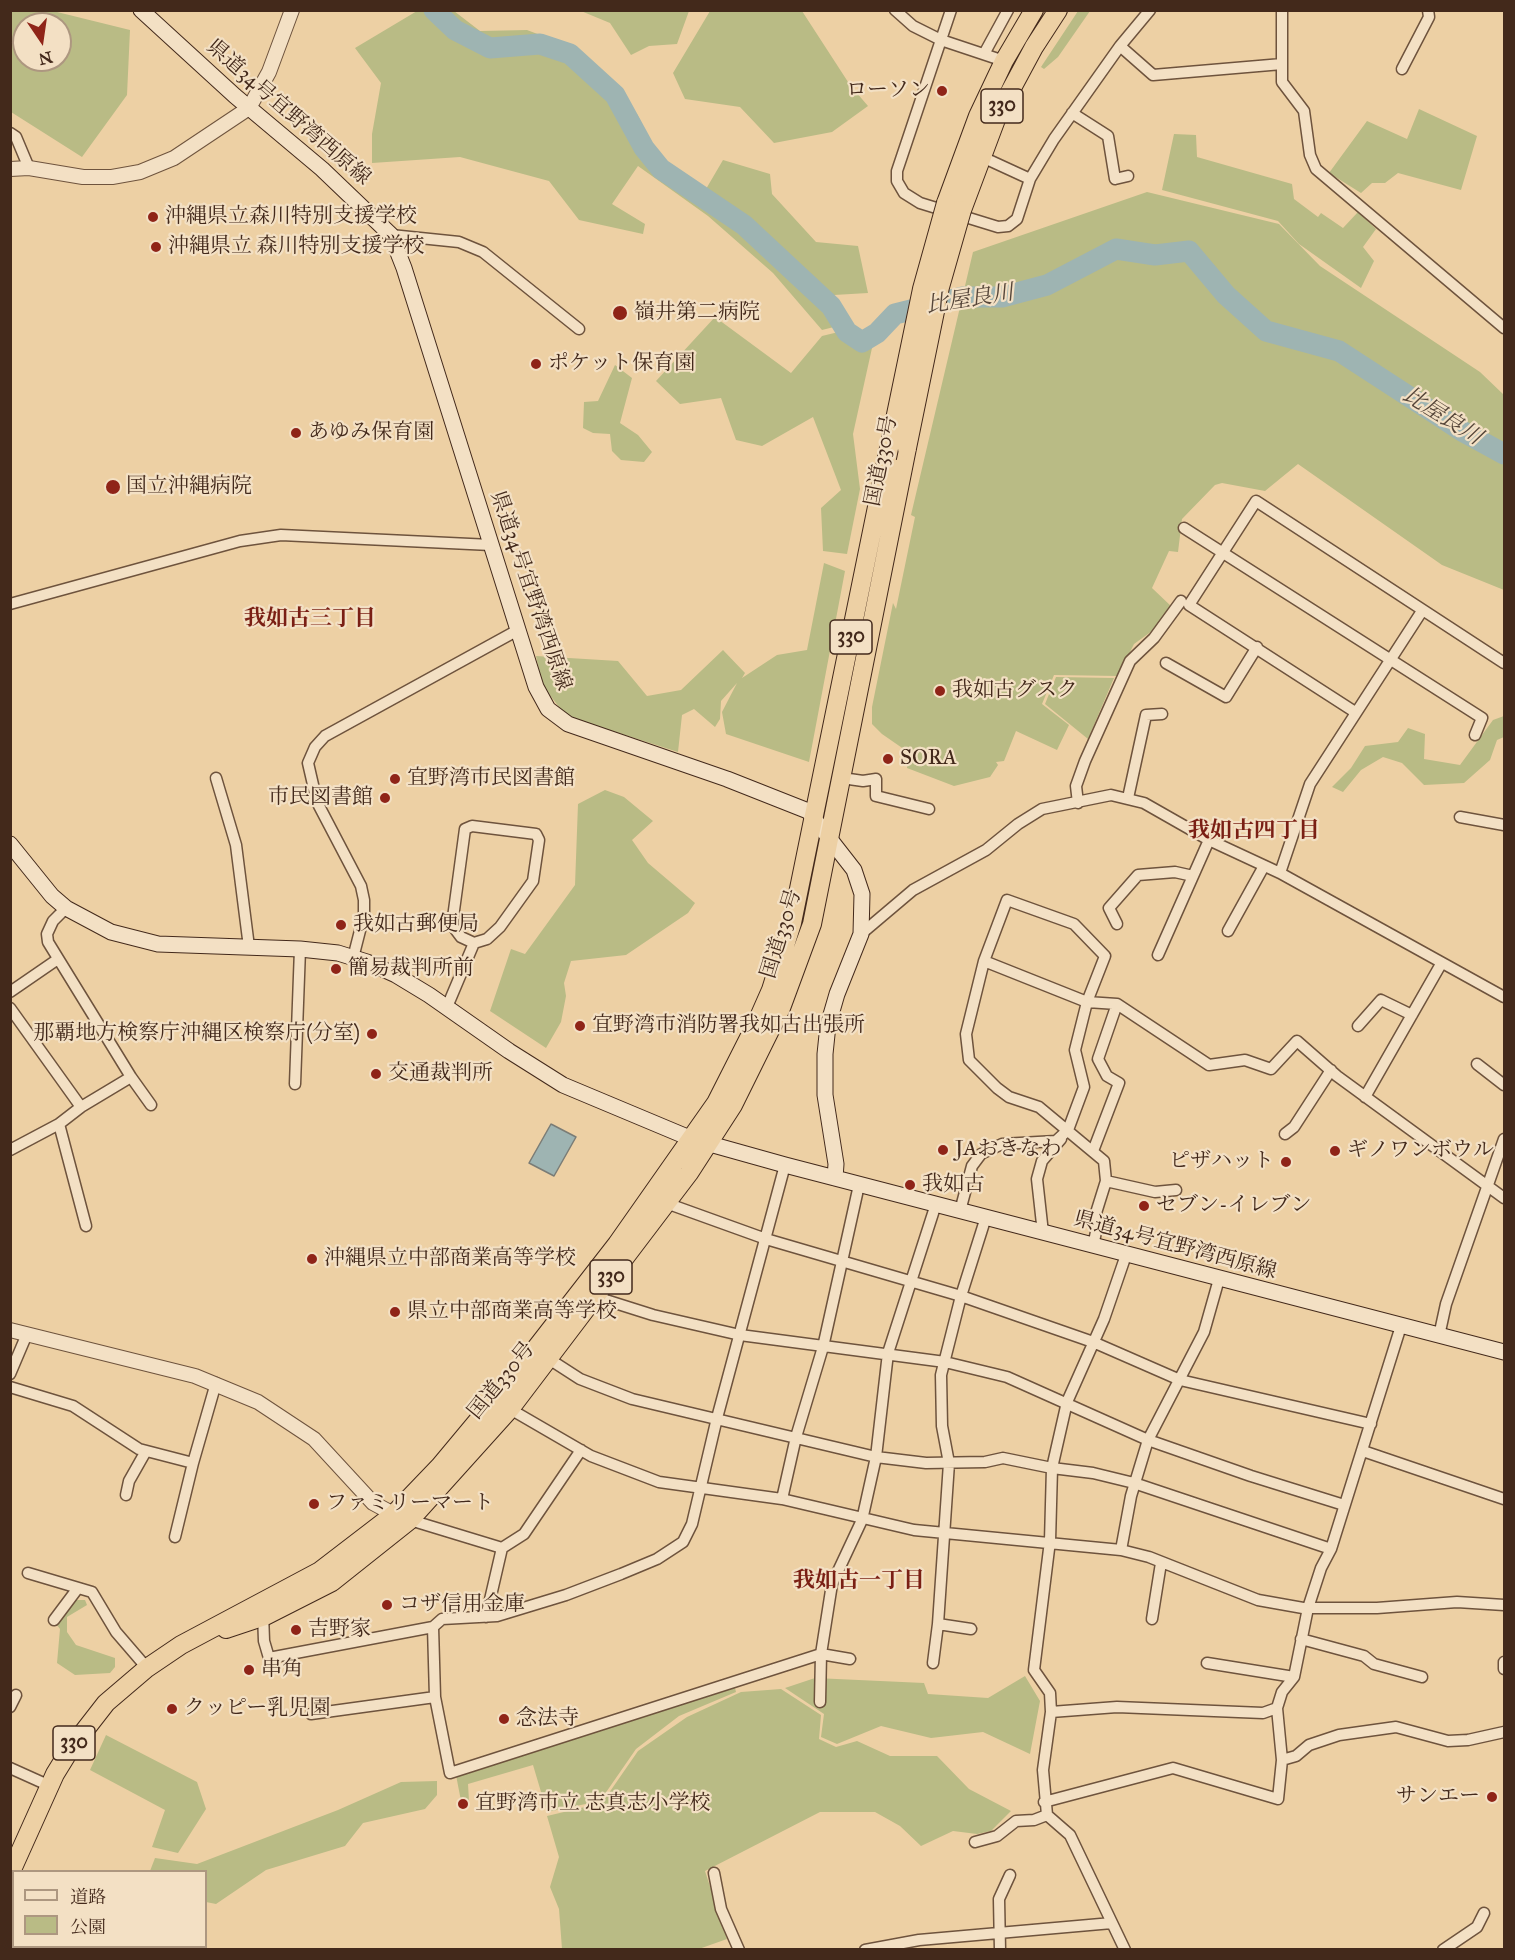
<!DOCTYPE html>
<html>
<head>
<meta charset="utf-8">
<style>
  body { margin:0 }
  #map { position:relative; width:1515px; height:1960px; overflow:hidden; background:#edd0a4; font-family:"IM FELL Great Primer","Noto Serif JP",serif }
  canvas { display:block }
  .frame { position:absolute; inset:0; border:12px solid #43291b; pointer-events:none }
  .legend { position:absolute; left:12px; top:1870px; width:195px; height:78px; box-sizing:border-box; background:#f3e0c4; border:2px solid #ad9780; margin:0; padding:8px 10px; list-style:none; font-size:18px; color:#43291b }
  .legend li { display:flex; align-items:center; gap:12px; height:30px }
  .legend b { width:30px; border:2px solid #ad9780 }
  .north { position:absolute; left:12px; top:12px; width:60px; height:60px; box-sizing:border-box; background:#f3e0c4; border:2px solid #ad9780; border-radius:50%; rotate:167deg; font-size:16px; font-weight:700; line-height:24px; text-align:center; color:#43291b }
  .north::after { content:''; display:block; margin:auto; width:21px; height:27px; background:#8f2418; clip-path:polygon(50% 0,100% 100%,50% 72%,0 100%) }
</style>
</head>
<body>
<div id="map">
<canvas width="1515" height="1960"></canvas>
<div class="frame"></div>
<ul class="legend">
<li><b style="height:8px;background:#f3e0c4"></b>道路</li>
<li><b style="height:16px;background:#b9bb85"></b>公園</li>
</ul>
<div class="north">N</div>
</div>
<script>
const ctx = document.querySelector('canvas').getContext('2d');
ctx.lineJoin = 'round';
function fillPath(path, color) { ctx.fillStyle = color; ctx.fill(path, 'evenodd'); }
const shape = rows => new Path2D(rows.map(r => 'M' + r).join(''));
function trace(path, color, width, dash) { ctx.strokeStyle = color; ctx.lineWidth = width; ctx.lineCap = dash ? 'butt' : 'round'; ctx.setLineDash(dash || []); ctx.stroke(path); }
function write(font, color, halo, rows, align = 'center') {
  ctx.font = font + ' "IM FELL Great Primer","Noto Serif JP",serif'; ctx.lineWidth = 4.5; ctx.setLineDash([]); ctx.textBaseline = 'middle'; ctx.strokeStyle = halo; ctx.fillStyle = color; for (const [text, x, y, turn = 0] of rows) {
    ctx.save(); ctx.translate(x, y); ctx.rotate((+turn || 0) * Math.PI / 180); ctx.textAlign = isNaN(turn) ? turn : align; if (halo) ctx.strokeText(text, 0, 0); ctx.fillText(text, 0, 0); ctx.restore();
  }
}
fillPath(shape([
  [10,11,53,11,130,30,127,95,82,157,11,112],
  [24,24,60,24,60,60,24,60],
  [417,11,454,11,480,31,527,30,569,46,637,114,659,158,706,189,723,160,770,174,772,194,816,242,858,246,868,293,834,295,846,324,822,330,773,273,708,216,638,166,612,204,645,224,643,234,579,220,549,181,460,157,372,163,372,134,381,83,355,48],
  [581,11,689,11,677,44,649,46,631,55,610,23],
  [710,11,802,11,850,85,868,106,832,132,774,143,740,107,685,99,673,73],
  [1078,11,1090,11,1058,57,1044,69,1041,67],
  [1419,109,1477,136,1461,190,1398,173,1385,183,1372,183,1361,193,1329,173,1367,121,1407,139],
  [1174,134,1196,135,1197,157,1292,184,1294,199,1318,217,1321,213,1343,228,1358,212,1376,229,1363,247,1374,261,1361,288,1299,244,1278,221,1162,190],
  [1147,192,1279,224,1320,266,1480,372,1504,395,1504,590,1442,565,1298,464,1265,491,1222,483,1215,485,1182,519,1178,552,1169,551,1152,588,1172,607,1152,631,1134,644,1118,676,1054,675,1042,704,1069,725,1057,750,1016,731,1004,761,996,762,998,765,990,777,954,786,907,768,908,752,882,734,872,724,872,707,893,603,896,609,915,517,911,515,973,252],
  [715,317,791,373,822,336,855,328,872,348,853,434,860,489,847,554,823,551,821,508,841,490,813,417,762,446,736,440,721,398,680,404,656,381],
  [615,365,632,378,620,423,638,435,652,452,644,462,621,460,612,451,610,434,593,433,583,428,584,402,598,401],
  [824,563,845,571,809,762,726,734,722,712,737,683,721,701,720,719,715,727,694,709,682,715,678,752,566,716,542,685,536,656,618,661,647,696,681,690,723,650,745,673,742,678,777,655,807,650],
  [1056,677,1114,678,1088,739,1045,704],
  [1504,716,1504,737,1497,740,1490,760,1464,783,1424,785,1402,763,1383,757,1361,770,1343,792,1332,787,1351,768,1365,746,1398,742,1408,728,1425,734,1424,759,1460,765,1493,720],
  [605,790,624,797,653,821,632,840,648,863,695,903,688,913,626,955,571,961,564,983,566,996,561,1022,546,1048,490,1011,511,949,525,954,575,885,578,804],
  [68,1600,85,1600,87,1605,67,1617,67,1632,76,1645,115,1658,115,1667,110,1673,75,1675,57,1663,60,1629,57,1625],
  [1025,1676,1040,1701,1030,1754,983,1732,931,1738,881,1726,837,1744,821,1737,824,1714,785,1688,815,1678,924,1683,928,1694,988,1698],
  [735,1688,736,1692,679,1716,636,1749,600,1801,547,1812,533,1765,468,1784,469,1801,461,1801,456,1775],
  [781,1689,821,1715,819,1739,836,1747,857,1741,890,1756,937,1756,969,1789,1011,1811,991,1831,977,1834,953,1831,921,1846,900,1826,875,1812,820,1812,705,1871,727,1939,696,1950,562,1949,559,1909,550,1887,559,1857,547,1816,602,1803,638,1751,687,1717,741,1692],
  [106,1735,197,1782,206,1809,178,1853,152,1847,165,1810,90,1770],
  [437,1781,437,1795,425,1809,363,1823,345,1846,266,1870,216,1904,206,1902,206,1872,150,1871,155,1858,197,1864,338,1810,401,1782]
]), '#b9bb85');
const water = shape([
  [551,1124,576,1137,554,1176,529,1163,551,1124]
]);
fillPath(water, '#9eb4b2');
trace(water, '#7a7c76', 1.5);
trace(shape([
  [434,10,455,30,490,48,540,44,570,54,615,95,644,148,661,169,744,225,831,306,847,332,862,342,877,333,895,314,963,297,1002,297,1047,285,1116,249,1155,255,1189,251,1226,295,1266,331,1339,351,1462,431,1504,454]
]), '#9eb4b2', 21);
const minor = shape([
  [895,10,913,26,941,40,1004,61],
  [951,10,897,171,897,181,904,193,920,203,998,227,1008,226,1017,219,1030,179,1054,139,1120,46,1150,10],
  [1282,10,1282,82,1304,111,1310,155,1316,169,1504,328],
  [1120,46,1153,75,1282,64],
  [984,54,1008,10],
  [1402,69,1429,17,1428,10],
  [1072,113,1108,136,1115,179,1128,176],
  [10,133,16,137,29,168],
  [980,156,1030,179],
  [391,235,459,242,483,252,579,329],
  [1184,528,1482,718,1475,735],
  [10,604,240,541,281,535,491,545],
  [1166,663,1226,697,1257,647],
  [1355,712,1189,605,1256,501,1504,663],
  [216,778,236,845,249,947],
  [842,778,863,781,876,779,876,796,929,809],
  [1128,798,1146,715,1162,714],
  [1078,803,1076,786,1085,761,1130,661,1154,638,1181,601],
  [1460,817,1504,825],
  [1280,873,1310,784,1422,611],
  [1117,924,1109,908,1138,875,1175,872,1193,876],
  [1228,931,1264,866],
  [861,934,913,890,986,850,1018,824,1042,809,1111,795,1144,803,1209,840,1280,873,1504,997],
  [1158,955,1209,840],
  [353,958,364,915,364,900,361,886,317,802,308,763,315,747,325,736,518,630],
  [10,992,58,959],
  [1117,1004,1209,1065,1245,1060,1271,1069,1297,1041,1337,1076,1504,1198],
  [447,1007,474,943,461,937,452,925,465,829,472,826,536,834,539,840,533,881,500,927,487,939,474,943],
  [10,1008,81,1107],
  [1358,1026,1381,1000,1412,1015],
  [1477,1064,1504,1085],
  [131,1077,151,1105],
  [295,1084,300,949],
  [1365,1097,1441,964],
  [59,1124,86,1226],
  [1285,1134,1294,1127,1331,1070],
  [10,1150,59,1124,81,1107,131,1077,48,942,47,934,53,921,66,908],
  [1093,1151,1119,1083,1107,1076,1098,1059,1117,1004,1087,1002,984,961,966,1034,969,1060,997,1088,1009,1097,1039,1107,1104,1161,1106,1181,1096,1213,1096,1232,1093,1246],
  [1106,1181,1155,1192,1176,1190],
  [666,1203,766,1239,961,1296,1093,1342,1180,1380,1371,1424],
  [960,1211,972,1166,981,1154,1002,1144,1056,1141,1068,1130,1084,1087,1075,1050,1087,1002,1105,956,1074,924,1007,900,984,961],
  [1043,1233,1037,1179,1042,1161,1061,1139],
  [596,1297,653,1315,740,1335,945,1362,1007,1377,1148,1440,1251,1476,1344,1505],
  [1439,1336,1446,1304,1504,1139],
  [549,1359,580,1379,632,1399,876,1457,926,1463,985,1462,1003,1458,1052,1468,1093,1473,1134,1483,1331,1549],
  [10,1374,27,1334],
  [10,1387,73,1406,139,1449,193,1463,216,1383],
  [510,1409,591,1456,659,1482,782,1499,914,1530,1121,1550,1149,1557,1258,1600,1303,1608,1377,1608,1457,1602,1504,1605],
  [1363,1451,1504,1499],
  [126,1495,129,1481,146,1451],
  [782,1499,796,1437,823,1347,859,1185],
  [410,1520,502,1548],
  [175,1537,193,1463],
  [1121,1550,1131,1496,1148,1440,1204,1332,1219,1279],
  [28,1573,92,1592,116,1632,147,1668],
  [263,1613,264,1641,269,1658,433,1627,442,1619,497,1616,566,1595,621,1574,657,1559,683,1542,692,1524,717,1418,785,1165],
  [486,1617,502,1548,524,1534,581,1450],
  [1152,1619,1161,1563],
  [54,1620,78,1588],
  [971,1629,938,1624,949,1463,942,1426,941,1375,961,1296,986,1217],
  [1301,1639,1364,1656,1374,1664,1422,1677],
  [933,1663,938,1624],
  [1207,1663,1294,1677],
  [1504,1669,1504,1662],
  [435,1697,450,1773,821,1654,850,1659],
  [820,1702,821,1654,832,1584,862,1520,876,1457,888,1353,936,1204],
  [10,1707,16,1695],
  [1051,1712,1117,1707,1263,1713,1277,1708,1282,1692,1294,1677,1308,1608,1321,1568,1331,1549,1401,1326],
  [311,1714,435,1697,433,1627],
  [1282,1760,1296,1756,1309,1745,1339,1735,1396,1727,1448,1741,1468,1740,1504,1732],
  [10,1768,50,1786],
  [1044,1802,1173,1768,1278,1799,1282,1760,1277,1708],
  [975,1842,997,1836,1016,1821,1034,1820,1047,1815],
  [714,1873,721,1909,739,1950],
  [865,1950,919,1940,1112,1923],
  [1000,1950,999,1899,1010,1875],
  [1125,1950,1070,1835,1047,1815,1043,1770,1051,1712,1050,1693,1034,1670,1050,1541,1052,1468,1067,1402,1104,1319,1126,1255],
  [1443,1950,1477,1927,1484,1913]
]);
const tertiary = shape([
  [10,169,29,168,83,177,112,177,140,172,174,158,249,108,269,72,292,10],
  [10,1330,195,1376,258,1402,314,1439,373,1503,401,1518]
]);
const secondary = shape([
  [141,10,235,96,322,169,391,235,404,268,536,687,548,709,568,724,727,779,808,811,854,870,862,894,861,934,837,994,828,1025,825,1054,825,1095,836,1164,835,1178],
  [10,844,52,896,66,908,111,932,158,944,300,949,338,953,367,962,396,975,429,995,509,1051,563,1085,692,1139,785,1165,1504,1352]
]);
const trunk = shape([
  [946,203,978,116,1004,61,1034,10],
  [962,210,998,114,1034,47,1058,10],
  [226,1629,265,1616,332,1582,410,1520,510,1409,689,1173,733,1105,781,1008,812,924,907,448],
  [10,1874,55,1774,71,1748,106,1703,147,1668,181,1645,320,1571,393,1515,440,1466,505,1388,617,1244,716,1103,756,1024,771,990,792,923,887,458]
]);
trace(minor, '#6e533d', 13);
trace(tertiary, '#6e533d', 16);
trace(secondary, '#43291b', 17);
trace(trunk, '#43291b', 20);
trace(minor, '#f3e0c4', 10);
trace(tertiary, '#f3e0c4', 14);
trace(secondary, '#f3e0c4', 15);
trace(trunk, '#edd0a4', 18);
const trunkBridge = shape([
  [907,448,940,287,962,210],
  [887,458,922,289,946,203]
]);
trace(trunkBridge, '#43291b', 20, []);
trace(trunkBridge, '#edd0a4', 18);
for (const [x, y, r, color] of [
  [942,91,6,"#8f2418"],
  [153,217,6,"#8f2418"],
  [156,247,6,"#8f2418"],
  [620,313,8,"#8f2418"],
  [536,364,6,"#8f2418"],
  [296,433,6,"#8f2418"],
  [113,487,8,"#8f2418"],
  [940,691,6,"#8f2418"],
  [888,759,6,"#8f2418"],
  [395,779,6,"#8f2418"],
  [385,798,6,"#8f2418"],
  [341,925,6,"#8f2418"],
  [336,969,6,"#8f2418"],
  [580,1026,6,"#8f2418"],
  [372,1034,6,"#8f2418"],
  [376,1074,6,"#8f2418"],
  [943,1150,6,"#8f2418"],
  [1335,1151,6,"#8f2418"],
  [1286,1162,6,"#8f2418"],
  [910,1185,6,"#8f2418"],
  [1144,1206,6,"#8f2418"],
  [312,1259,6,"#8f2418"],
  [395,1312,6,"#8f2418"],
  [314,1504,6,"#8f2418"],
  [387,1605,6,"#8f2418"],
  [296,1630,6,"#8f2418"],
  [249,1670,6,"#8f2418"],
  [172,1709,6,"#8f2418"],
  [504,1719,6,"#8f2418"],
  [1492,1797,6,"#8f2418"],
  [463,1804,6,"#8f2418"]
]) { const dot = new Path2D(); dot.arc(x, y, r, 0, 2 * Math.PI); ctx.fillStyle = color; ctx.fill(dot); trace(dot, '#f3e0c4', 2); }
for (const [x, y, w] of [
  [1002,106,42],
  [851,637,42],
  [611,1277,42],
  [74,1743,42]
]) { const box = new Path2D(); box.roundRect(x - w / 2, y - 17, w, 34, 4.5); ctx.fillStyle = '#f3e0c4'; ctx.fill(box); trace(box, '#43291b', 1.5); }
write('bold 20px', '#43291b', null, [
  ["330",1002,106],
  ["330",851,637],
  ["330",611,1277],
  ["330",74,1743]
]);
write('21px', '#43291b', '#f3e0c4', [
  ["ローソン",930,91,"right"],
  ["沖縄県立森川特別支援学校",165,217],
  ["沖縄県立 森川特別支援学校",168,247],
  ["嶺井第二病院",634,313],
  ["ポケット保育園",548,364],
  ["あゆみ保育園",308,433],
  ["国立沖縄病院",126,487],
  ["我如古グスク",952,691],
  ["SORA",900,759],
  ["宜野湾市民図書館",407,779],
  ["市民図書館",373,798,"right"],
  ["我如古郵便局",353,925],
  ["簡易裁判所前",348,969],
  ["宜野湾市消防署我如古出張所",592,1026],
  ["那覇地方検察庁沖縄区検察庁(分室)",360,1034,"right"],
  ["交通裁判所",388,1074],
  ["JAおきなわ",955,1150],
  ["ギノワンボウル",1347,1151],
  ["ピザハット",1274,1162,"right"],
  ["我如古",922,1185],
  ["セブン-イレブン",1156,1206],
  ["沖縄県立中部商業高等学校",324,1259],
  ["県立中部商業高等学校",407,1312],
  ["ファミリーマート",326,1504],
  ["コザ信用金庫",399,1605],
  ["吉野家",308,1630],
  ["串角",261,1670],
  ["クッピー乳児園",184,1709],
  ["念法寺",516,1719],
  ["サンエー",1480,1797,"right"],
  ["宜野湾市立 志真志小学校",475,1804]
], 'left');
write('21px', '#43291b', '#f3e0c4', [
  ["県道34号宜野湾西原線",288,113,41],
  ["国道330号",882,461,-79],
  ["県道34号宜野湾西原線",530,591,71],
  ["国道330号",782,934,-73],
  ["県道34号宜野湾西原線",1175,1246,15],
  ["国道330号",502,1381,-51]
]);
write('italic 22px', '#554539', '#f3e0c4', [
  ["比屋良川",970,300,-9],
  ["比屋良川",1442,417,32]
]);
write('bold 22px', '#7a1f14', '#f3e0c4', [
  ["我如古三丁目",310,620],
  ["我如古四丁目",1254,832],
  ["我如古一丁目",859,1582]
]);
</script>
</body>
</html>
